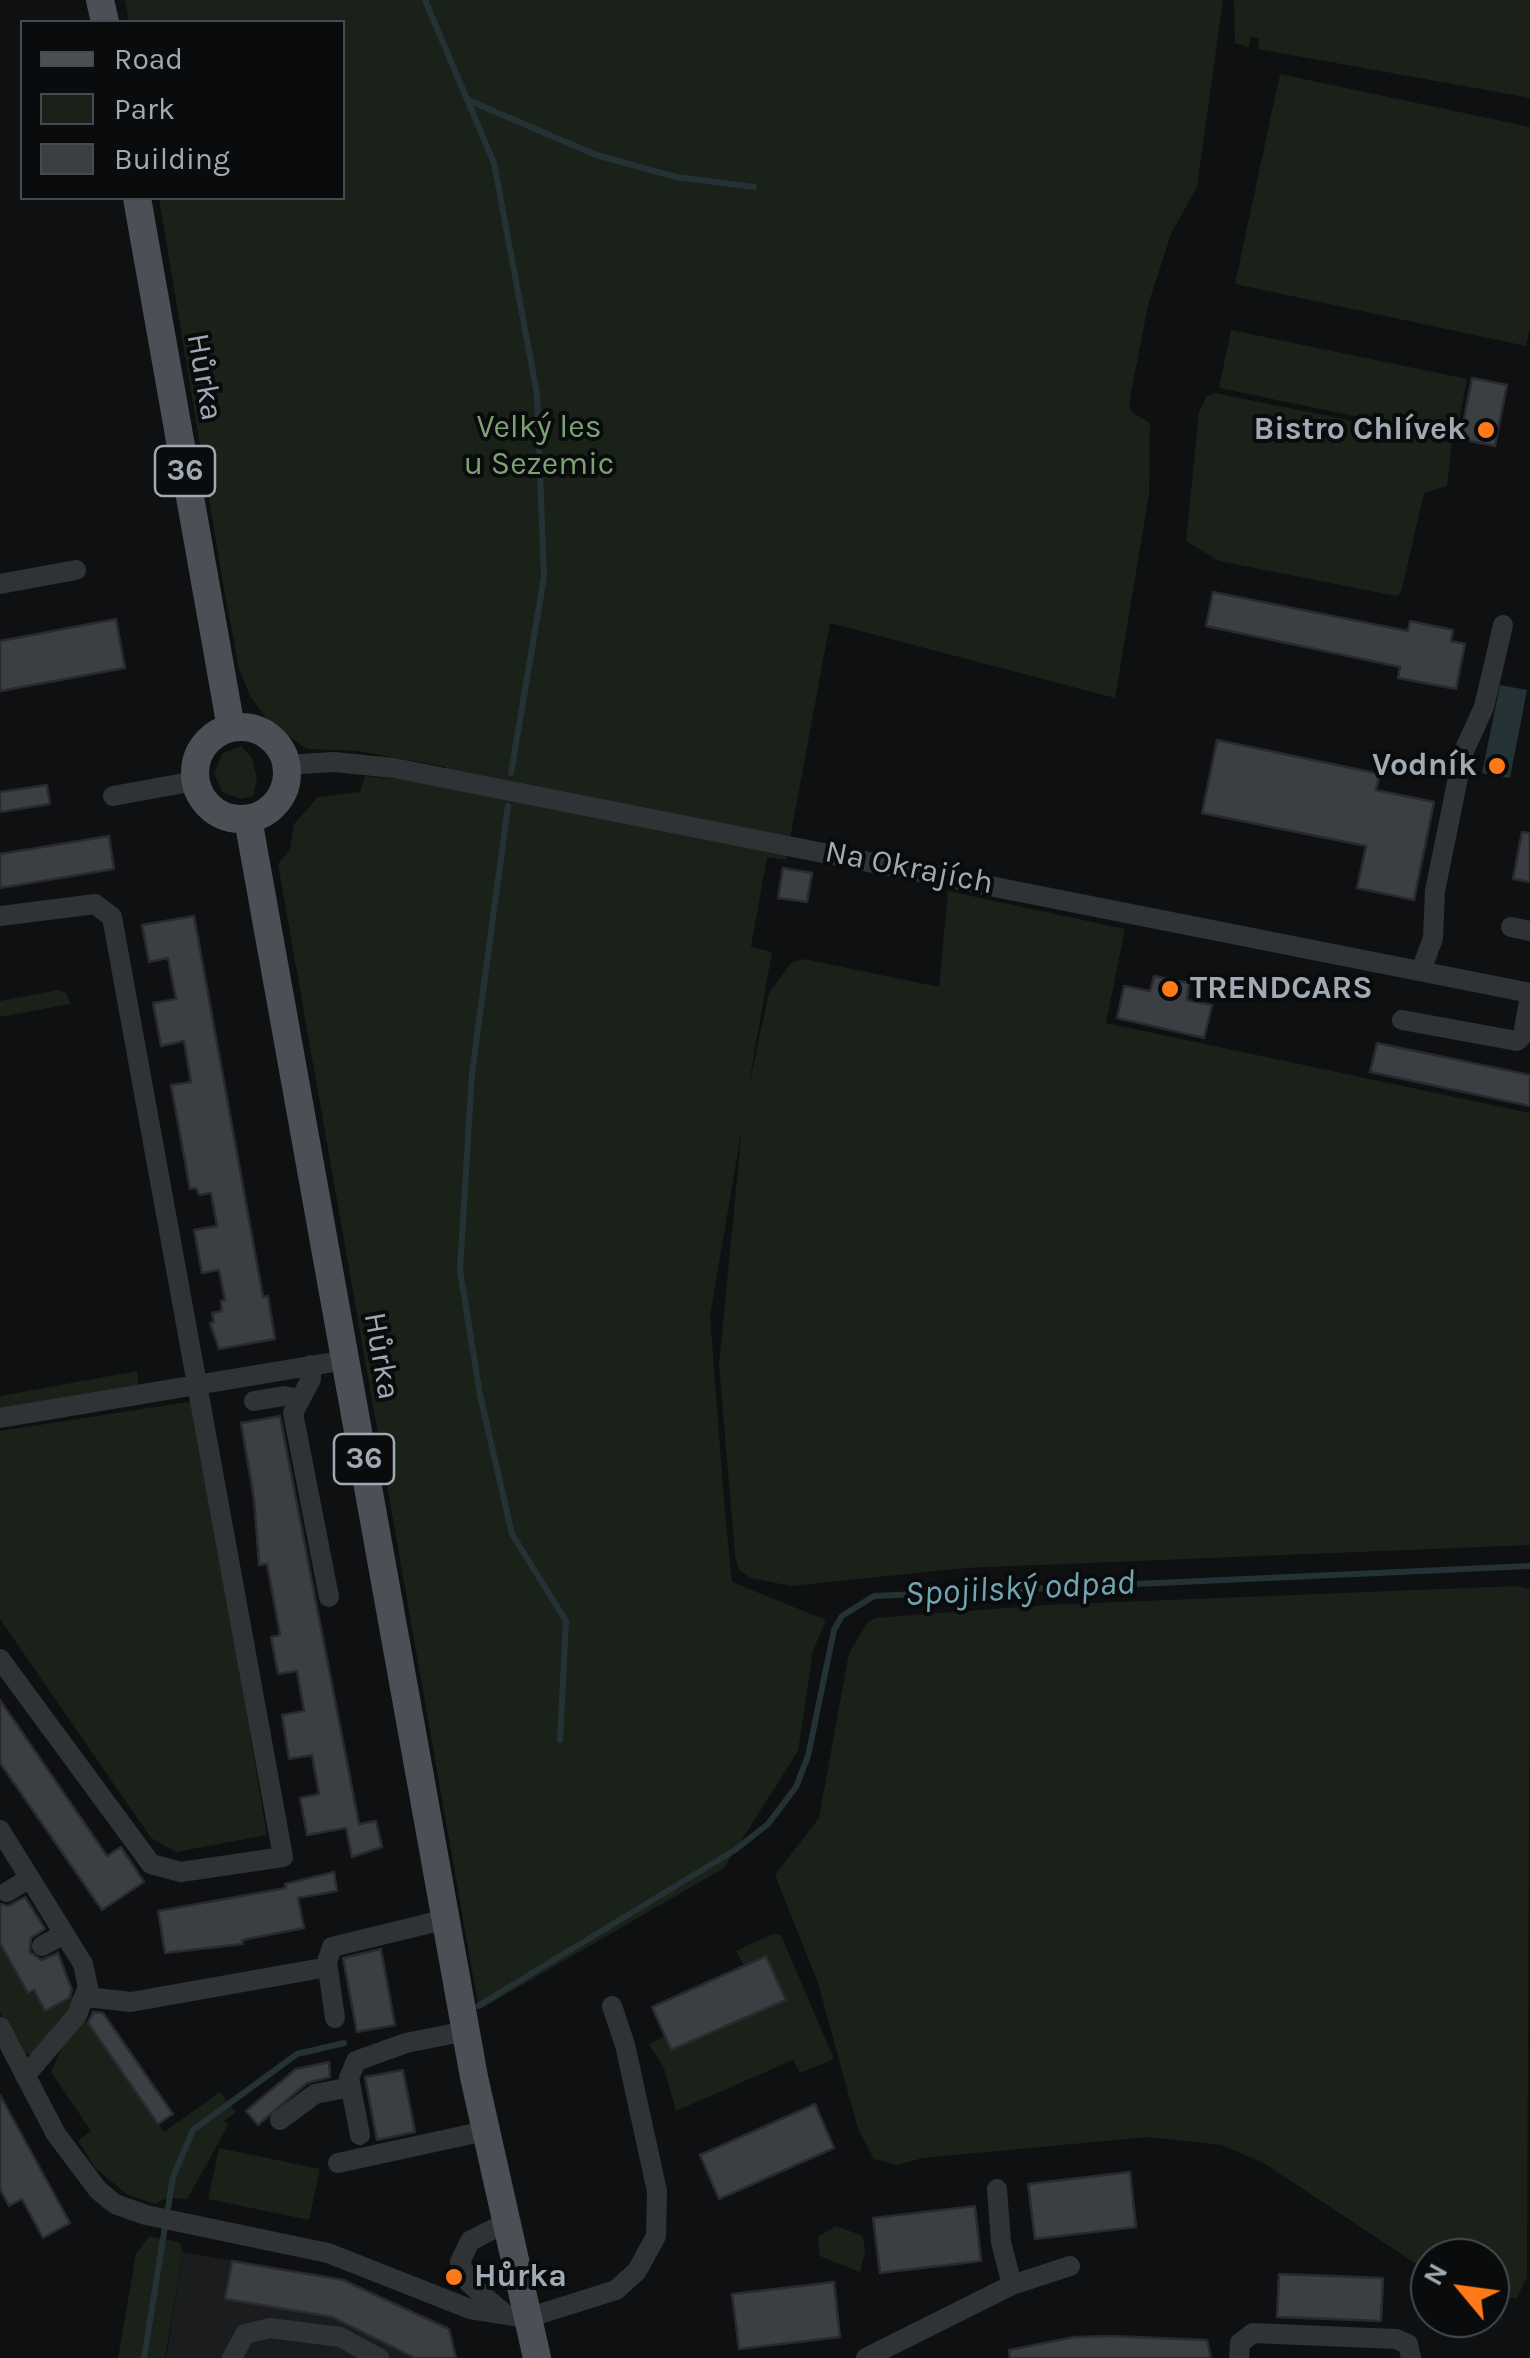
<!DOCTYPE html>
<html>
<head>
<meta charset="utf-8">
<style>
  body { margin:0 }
  #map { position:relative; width:1530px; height:2358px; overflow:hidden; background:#0f1011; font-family:Karla,sans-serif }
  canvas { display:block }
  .legend { position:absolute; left:20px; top:20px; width:325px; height:180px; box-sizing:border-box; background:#0a0b0c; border:2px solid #464b4f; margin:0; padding:12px 18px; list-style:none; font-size:30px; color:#9faab4 }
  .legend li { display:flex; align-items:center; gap:20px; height:50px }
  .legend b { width:50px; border:2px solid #464b4f }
  .north { position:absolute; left:1410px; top:2238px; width:100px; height:100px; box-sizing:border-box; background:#0a0b0c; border:2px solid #464b4f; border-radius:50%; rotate:299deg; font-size:28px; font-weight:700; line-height:40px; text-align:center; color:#9faab4 }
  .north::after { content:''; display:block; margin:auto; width:35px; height:45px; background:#ff7919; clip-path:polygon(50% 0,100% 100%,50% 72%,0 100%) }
</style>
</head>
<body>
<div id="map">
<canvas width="1530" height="2358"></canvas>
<ul class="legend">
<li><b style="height:12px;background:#4c5056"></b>Road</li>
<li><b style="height:28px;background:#1a2119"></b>Park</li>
<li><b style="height:28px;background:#3b3e42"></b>Building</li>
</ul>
<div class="north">N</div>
</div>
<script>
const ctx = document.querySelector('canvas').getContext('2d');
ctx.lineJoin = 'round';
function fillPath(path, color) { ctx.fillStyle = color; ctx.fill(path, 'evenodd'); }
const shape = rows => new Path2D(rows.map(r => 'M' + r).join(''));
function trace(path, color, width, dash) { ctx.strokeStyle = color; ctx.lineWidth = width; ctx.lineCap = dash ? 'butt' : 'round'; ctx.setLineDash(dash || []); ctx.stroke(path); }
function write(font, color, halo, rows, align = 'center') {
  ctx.font = font + ' Karla,sans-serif'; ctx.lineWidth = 8; ctx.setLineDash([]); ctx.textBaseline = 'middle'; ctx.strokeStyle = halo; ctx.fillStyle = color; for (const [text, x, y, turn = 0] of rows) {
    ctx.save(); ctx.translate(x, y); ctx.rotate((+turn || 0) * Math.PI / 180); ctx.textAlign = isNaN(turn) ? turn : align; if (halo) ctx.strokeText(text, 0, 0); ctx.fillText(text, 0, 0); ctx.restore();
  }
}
fillPath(shape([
  [183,2252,343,2280,449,2329,456,2358,166,2358]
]), '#1b1c1e');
fillPath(shape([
  [125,0,1223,0,1197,187,1171,234,1148,305,1129,404,1133,413,1150,423,1149,494,1115,698,830,623,786,860,767,857,751,947,772,952,748,1089,769,993,791,963,804,959,939,987,948,891,1125,929,1106,1023,1530,1113,1530,1545,965,1568,791,1586,750,1578,738,1569,735,1555,719,1365,742,1128,710,1316,725,1512,732,1582,826,1620,813,1651,798,1751,724,1868,479,2010,278,864,290,849,294,824,318,797,360,792,365,776,443,783,446,767,359,751,307,749,270,723,250,696,239,669,224,589,159,198,342,198,342,22,129,22],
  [1234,0,1530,0,1530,98,1258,49,1259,38,1251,37,1249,47,1235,43],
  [1280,74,1530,127,1530,327,1526,346,1235,284],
  [1231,330,1467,379,1456,437,1219,388],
  [1215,393,1452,441,1447,486,1424,493,1401,593,1396,596,1219,561,1186,541,1199,412,1206,397],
  [241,746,252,758,257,779,253,796,241,799,222,792,214,773,222,754],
  [59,990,67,994,70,1004,0,1017,0,1001],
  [137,1371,139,1388,0,1413,0,1396],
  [194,1401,267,1835,176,1852,151,1838,0,1619,0,1431],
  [1516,1586,1530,1589,1527,2277,1517,2298,1490,2297,1490,2258,1430,2258,1430,2273,1265,2164,1222,2145,1148,2137,923,2158,897,2165,874,2159,858,2129,818,1983,775,1875,819,1818,849,1653,867,1623,875,1618,1045,1605],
  [772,1934,781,1935,834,2059,800,2073,793,2060,676,2111,664,2068,649,2044,665,2036,671,2050,785,2000,766,1957,744,1966,736,1951],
  [0,1943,28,1993,35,1993,45,2010,74,1995,75,2005,34,2056,19,2051,0,2012],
  [85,2020,164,2132,220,2092,236,2112,224,2121,229,2124,187,2199,166,2198,155,2204,128,2195,96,2169,78,2141,91,2131,51,2072,62,2047],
  [219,2148,320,2169,309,2220,208,2199],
  [836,2226,863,2236,865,2252,860,2272,820,2256,818,2237],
  [149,2236,179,2242,183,2252,165,2358,118,2358,136,2254]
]), '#1a2119');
fillPath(shape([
  [1500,685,1527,690,1510,778,1482,773]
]), '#253235');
trace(shape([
  [425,0,494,163,537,394,544,577,511,773],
  [468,100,596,155,676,177,754,187],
  [508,806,472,1073,460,1270,480,1395,512,1534,566,1621,560,1740],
  [478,2006,735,1850,768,1824,796,1787,808,1756,834,1630,842,1616,874,1596,1530,1566],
  [144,2358,173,2177,193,2130,297,2054,344,2043]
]), '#253235', 6);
const building = shape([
  [1472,378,1507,385,1495,446,1460,439,1472,378],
  [1213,592,1408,631,1410,621,1453,630,1451,641,1465,644,1456,689,1398,678,1400,667,1206,626,1213,592],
  [116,619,125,668,0,691,0,641,116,619],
  [1217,740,1380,774,1376,790,1434,802,1414,900,1357,888,1366,846,1202,813,1217,740],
  [47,785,50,804,0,812,0,792,47,785],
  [1522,832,1530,833,1530,882,1513,879,1522,832],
  [109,836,114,869,0,888,0,854,109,836],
  [783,868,812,873,807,902,778,898,783,868],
  [194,916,263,1297,268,1296,275,1339,219,1349,210,1323,214,1322,212,1313,222,1311,221,1301,225,1300,219,1270,202,1273,194,1230,217,1226,211,1193,199,1195,196,1188,190,1189,171,1085,191,1082,184,1041,161,1046,153,1003,176,999,168,958,149,962,142,925,194,916],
  [1154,976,1189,983,1187,1000,1212,1005,1204,1038,1117,1018,1124,986,1150,991,1154,976],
  [1377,1043,1530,1075,1530,1106,1370,1072,1377,1043],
  [280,1416,359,1824,376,1821,382,1847,352,1857,346,1828,307,1835,300,1798,319,1794,312,1755,289,1759,282,1715,304,1711,297,1671,278,1674,271,1637,280,1635,267,1564,259,1565,254,1499,241,1423,280,1416],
  [0,1700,107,1856,121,1847,144,1882,102,1910,0,1763,0,1700],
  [334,1872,337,1891,298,1898,304,1928,242,1940,243,1944,165,1953,158,1911,286,1888,285,1884,334,1872],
  [25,1897,45,1929,31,1938,30,1952,41,1960,58,1953,72,1990,69,1998,45,2011,34,1990,28,1993,0,1943,0,1904,8,1906,25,1897],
  [381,1949,395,2025,357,2032,343,1958,381,1949],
  [766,1956,786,2000,671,2050,652,2007,766,1956],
  [93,2012,103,2013,173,2114,158,2124,88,2023,93,2012],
  [329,2062,330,2077,307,2083,258,2125,246,2111,296,2069,329,2062],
  [403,2070,415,2132,377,2140,365,2077,403,2070],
  [0,2095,70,2223,43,2238,22,2199,9,2206,0,2189,0,2095],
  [815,2104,834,2148,719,2199,700,2155,815,2104],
  [1130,2172,1136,2227,1035,2239,1028,2184,1130,2172],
  [975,2206,981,2261,880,2273,873,2218,975,2206],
  [232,2261,343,2280,449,2329,456,2358,415,2358,332,2317,225,2299,232,2261],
  [1279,2274,1383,2278,1381,2321,1277,2317,1279,2274],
  [834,2282,840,2337,739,2349,732,2294,834,2282],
  [1111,2336,1207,2340,1211,2358,1010,2358,1009,2350,1074,2337,1111,2336]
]);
fillPath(building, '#3b3e42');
trace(building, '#292a2d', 2.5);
trace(shape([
  [0,584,76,570],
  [286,765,334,762,394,768,1530,993],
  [113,796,195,781],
  [0,916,95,904,112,917,283,1857,181,1872,151,1864,0,1659],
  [1511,927,1530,931],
  [1421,971,1433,938,1435,891,1463,753,1484,707,1503,625],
  [1402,1020,1517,1041,1523,1035,1530,995],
  [311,1365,311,1379,293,1413,329,1597],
  [254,1401,284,1396,299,1399],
  [0,1418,346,1360],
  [0,1830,83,1964,88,1987,77,2015,25,2076],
  [7,1892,30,1878],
  [42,1946,64,1934],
  [87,1997,131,2002,328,1967],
  [335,2018,327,1962,332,1947,447,1919],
  [0,2027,56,2134,98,2190,115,2204,146,2215,328,2253,470,2309,527,2318,616,2290,637,2271,656,2236,657,2191,625,2045,612,2006],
  [280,2120,315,2094,351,2087],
  [360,2135,349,2078,356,2061,406,2043,466,2031],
  [338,2163,485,2131],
  [997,2189,1001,2242,1012,2285],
  [505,2223,470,2241,460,2262,469,2283,506,2315],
  [232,2358,245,2334,270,2328,340,2337,379,2358],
  [866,2358,1012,2285,1070,2266],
  [1239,2358,1240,2343,1253,2333,1396,2339,1408,2344,1411,2358]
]), '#303336', 20);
trace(shape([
  [100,0,105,22],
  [137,198,231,728],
  '195 773a46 46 0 1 1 92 0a46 46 0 1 1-92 0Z',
  [248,819,474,2077,537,2358]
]), '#4c5056', 28);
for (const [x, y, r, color] of [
  [1486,430,10,"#ff7919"],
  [1497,766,10,"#ff7919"],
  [1170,989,10,"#ff7919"],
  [454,2277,10,"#ff7919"]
]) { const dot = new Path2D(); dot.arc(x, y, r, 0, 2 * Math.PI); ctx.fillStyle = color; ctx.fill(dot); trace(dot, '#0a0b0c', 4); }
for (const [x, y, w] of [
  [185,471,60],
  [364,1459,60]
]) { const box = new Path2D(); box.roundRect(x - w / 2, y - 25, w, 50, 8); ctx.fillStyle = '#0a0b0c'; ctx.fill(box); trace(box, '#9faab4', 2.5); }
write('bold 30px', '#9faab4', null, [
  ["36",185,471],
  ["36",364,1459]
]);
write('32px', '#9faab4', '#0a0b0c', [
  ["Hůrka",204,377,80],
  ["Na Okrajích",909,868,11],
  ["Hůrka",381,1356,80]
]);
write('32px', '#7ca173', '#0a0b0c', [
  ["Velký les",539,428],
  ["u Sezemic",539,465]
]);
write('bold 32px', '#9faab4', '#0a0b0c', [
  ["Bistro Chlívek",1466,430],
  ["Vodník",1477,766],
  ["TRENDCARS",1190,989,"left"],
  ["Hůrka",474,2277,"left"]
], 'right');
write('italic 35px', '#71a5b3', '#0a0b0c', [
  ["Spojilský odpad",1020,1589,-3]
]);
</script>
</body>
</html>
